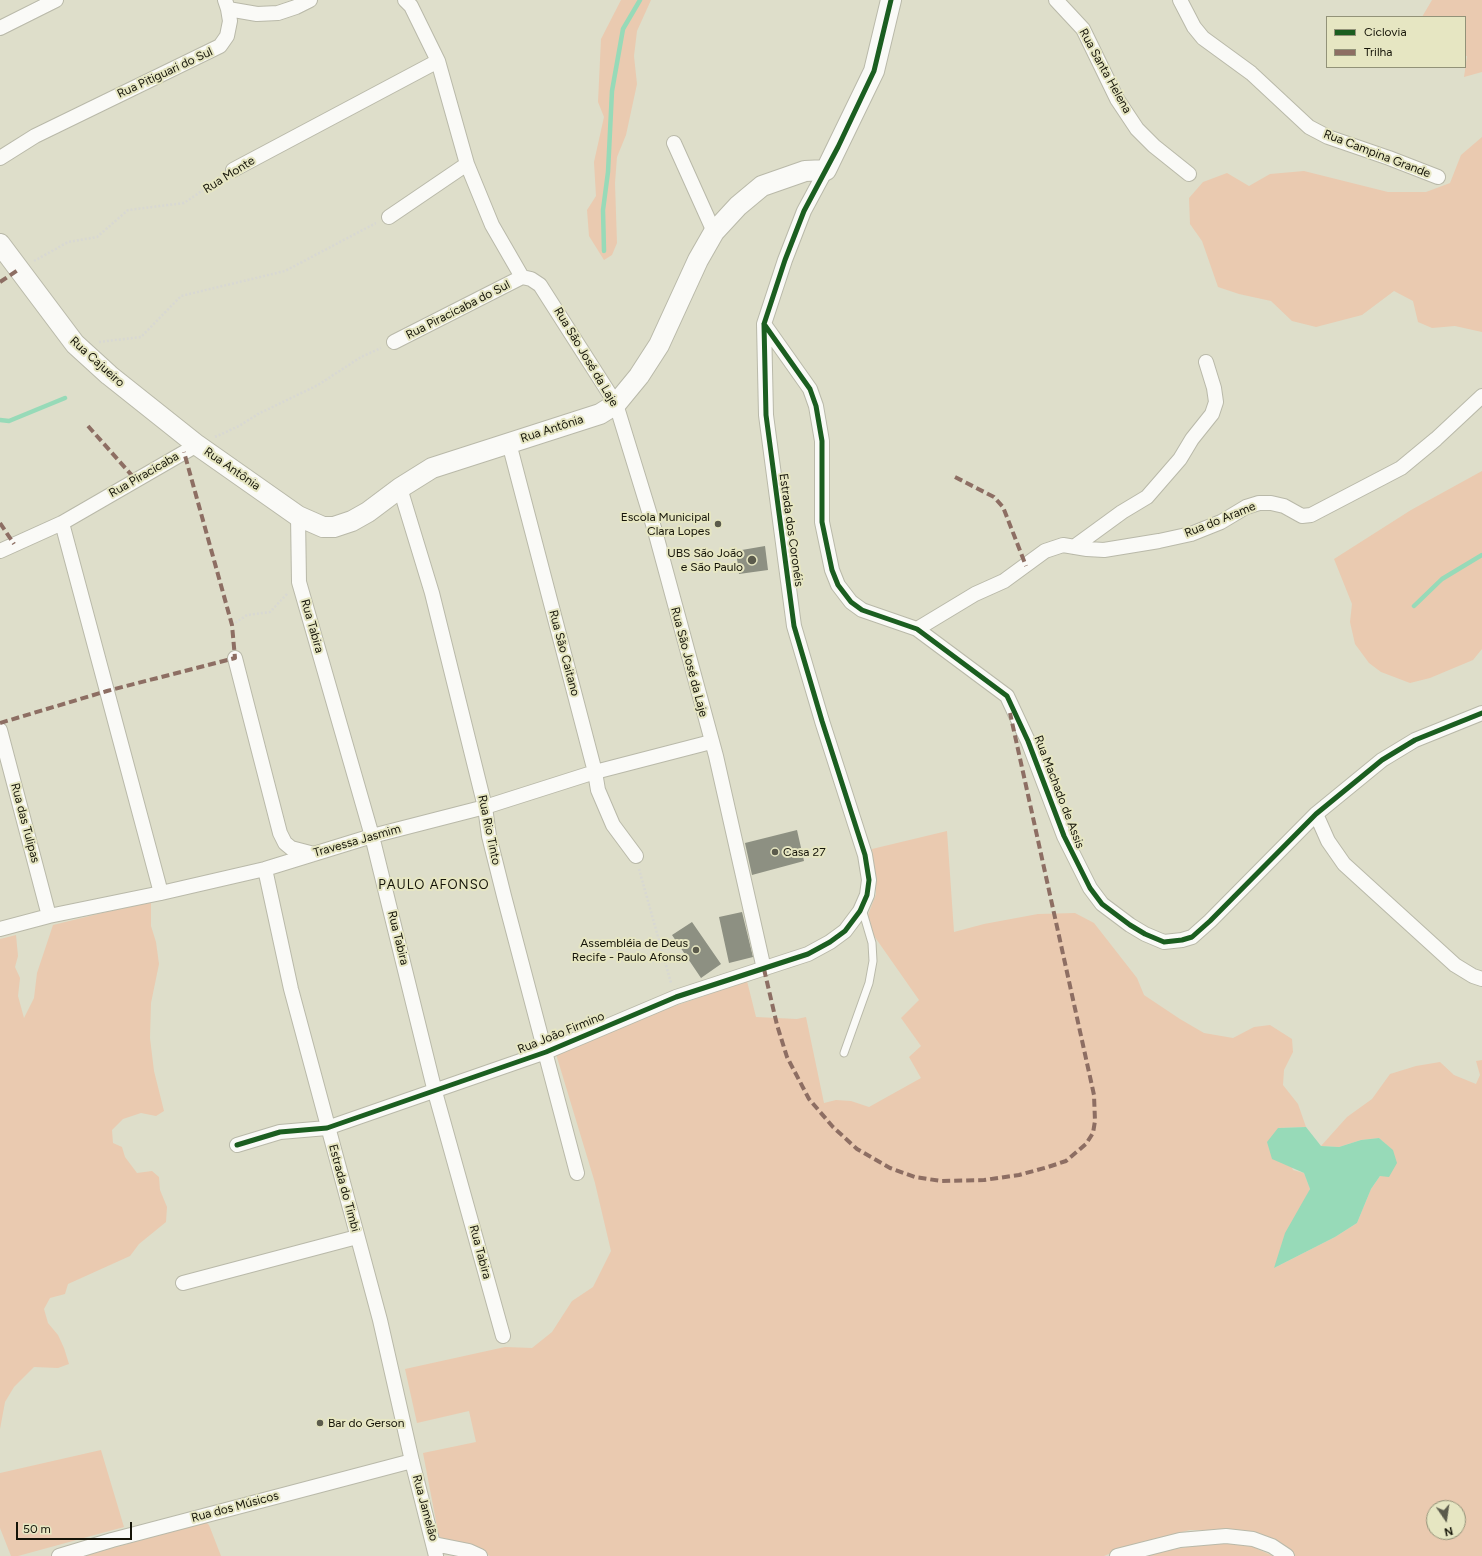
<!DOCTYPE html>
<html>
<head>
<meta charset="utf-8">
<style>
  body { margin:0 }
  #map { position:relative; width:1482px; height:1556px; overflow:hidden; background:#dedeca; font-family:Figtree,sans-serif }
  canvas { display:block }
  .legend { position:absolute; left:1326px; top:16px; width:140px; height:52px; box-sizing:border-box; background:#e6e6c2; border:1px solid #929278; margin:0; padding:5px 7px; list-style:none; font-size:12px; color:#151408 }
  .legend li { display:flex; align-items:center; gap:8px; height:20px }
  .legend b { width:20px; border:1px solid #929278 }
  .north { position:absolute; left:1426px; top:1500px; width:40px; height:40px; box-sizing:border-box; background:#e6e6c2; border:1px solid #929278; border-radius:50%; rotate:167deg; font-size:11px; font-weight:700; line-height:16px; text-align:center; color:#151408 }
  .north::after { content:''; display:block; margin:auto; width:14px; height:18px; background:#5b5b4c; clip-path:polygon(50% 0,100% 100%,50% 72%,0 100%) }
  .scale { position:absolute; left:16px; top:1522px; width:116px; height:18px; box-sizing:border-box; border:2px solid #151408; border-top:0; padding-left:5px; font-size:12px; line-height:14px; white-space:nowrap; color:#151408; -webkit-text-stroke:3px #e6e6c2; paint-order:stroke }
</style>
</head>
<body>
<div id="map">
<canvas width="1482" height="1556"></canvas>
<ul class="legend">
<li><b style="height:5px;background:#1b5e20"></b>Ciclovia</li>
<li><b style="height:5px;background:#8d6e63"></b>Trilha</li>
</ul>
<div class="north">N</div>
<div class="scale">50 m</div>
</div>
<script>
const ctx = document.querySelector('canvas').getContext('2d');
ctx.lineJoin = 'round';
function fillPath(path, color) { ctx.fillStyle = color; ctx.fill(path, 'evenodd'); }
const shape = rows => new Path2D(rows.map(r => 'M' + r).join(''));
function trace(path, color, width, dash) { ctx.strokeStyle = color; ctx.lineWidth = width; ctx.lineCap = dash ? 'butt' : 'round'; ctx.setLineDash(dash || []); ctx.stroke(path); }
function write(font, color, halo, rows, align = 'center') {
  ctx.font = font + ' Figtree,sans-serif'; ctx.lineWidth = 4; ctx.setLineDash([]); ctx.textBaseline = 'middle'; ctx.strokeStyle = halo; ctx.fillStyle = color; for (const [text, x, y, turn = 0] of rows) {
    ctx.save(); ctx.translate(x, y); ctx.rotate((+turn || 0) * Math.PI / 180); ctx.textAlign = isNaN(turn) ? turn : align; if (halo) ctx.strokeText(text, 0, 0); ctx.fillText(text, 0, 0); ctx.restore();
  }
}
fillPath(shape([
  [621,0,651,0,637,31,634,56,637,84,626,135,617,157,615,183,617,243,612,255,604,260,589,236,587,210,596,196,594,162,604,117,598,102,601,39],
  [1432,0,1482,0,1482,72,1464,77,1467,56,1465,56,1465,17,1422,17],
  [1482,137,1482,332,1455,326,1432,328,1418,322,1413,301,1394,291,1362,315,1316,327,1292,321,1271,301,1239,294,1218,287,1202,241,1190,224,1189,198,1203,182,1227,173,1249,186,1270,174,1304,171,1388,192,1426,192,1450,183,1461,155],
  [1482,471,1482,649,1473,660,1430,678,1410,683,1381,672,1369,663,1355,644,1350,622,1352,604,1334,559,1411,510],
  [947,831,954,932,984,924,1038,914,1075,913,1094,923,1137,978,1144,995,1180,1019,1204,1033,1233,1038,1254,1027,1270,1025,1292,1039,1293,1052,1284,1070,1283,1085,1298,1104,1306,1127,1278,1128,1293,1170,1304,1173,1310,1189,1274,1268,1335,1237,1357,1223,1371,1189,1380,1176,1392,1150,1379,1138,1361,1140,1339,1147,1321,1146,1347,1117,1372,1099,1390,1074,1416,1066,1440,1062,1454,1075,1476,1084,1480,1075,1476,1061,1482,1060,1482,1556,1291,1556,1244,1531,1190,1530,1131,1545,1104,1556,490,1556,465,1544,439,1537,423,1453,476,1442,469,1411,417,1423,405,1369,505,1347,532,1348,552,1332,572,1301,593,1287,611,1251,595,1183,556,1054,666,1009,747,981,756,1017,797,1019,806,1017,824,1103,836,1100,851,1101,869,1107,921,1078,909,1057,921,1046,901,1018,919,1000,865,923,876,894,872,849],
  [1434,1508,1458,1508,1458,1532,1434,1532],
  [151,901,151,926,156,942,159,964,151,1003,150,1038,154,1071,164,1111,156,1116,141,1113,123,1119,112,1130,113,1143,122,1147,125,1157,137,1173,152,1171,159,1177,160,1190,167,1207,166,1222,139,1244,130,1256,68,1284,65,1294,50,1298,44,1309,48,1323,58,1335,64,1348,69,1364,58,1368,34,1367,14,1387,5,1402,0,1429,0,939,16,935,18,956,15,967,20,978,18,996,24,1018,34,998,37,973,53,925],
  [101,1450,124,1527,18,1556,11,1556,0,1528,0,1473],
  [206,1522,209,1525,221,1556,84,1556],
  [1213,1542,1244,1543,1273,1556,1140,1556]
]), '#eacab0');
fillPath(shape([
  [1306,1127,1321,1146,1339,1147,1361,1140,1379,1138,1393,1150,1397,1163,1389,1177,1380,1176,1371,1189,1357,1223,1335,1237,1274,1268,1285,1233,1310,1189,1304,1173,1272,1159,1267,1142,1278,1128]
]), '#97dab8');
trace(shape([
  [604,251,603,210,608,172,612,91,623,29,640,0],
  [0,420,9,421,65,398],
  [1414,606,1442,579,1482,555]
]), '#97dab8', 4.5);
fillPath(shape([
  [765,546,768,570,739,574,736,551],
  [797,830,804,861,752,875,745,843],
  [742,912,753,957,729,963,719,917],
  [692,922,721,964,701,978,672,935]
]), '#8d9082');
const lane = shape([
  [844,1053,869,983,873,961,872,943,862,909]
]);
const street = shape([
  [405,0,411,6,438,61,467,164,492,225,522,277,531,279,540,285,616,404,655,531,716,756,764,969],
  [1056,0,1083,29,1117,99,1137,129,1154,146,1189,174],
  [1180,0,1194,27,1203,38,1251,73,1309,127,1328,137,1389,158,1438,177],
  [228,9,257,14,278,13,296,7,310,0],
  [0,28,56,0],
  [674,143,714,232],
  [0,158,35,136,220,46,227,36,230,21,228,9,225,0],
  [233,170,438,61],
  [389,217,467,164],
  [764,324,810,389,816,406,822,441,822,522,832,570,838,585,851,602,862,610,917,629,1007,696,1028,741,1064,836,1090,888,1102,904,1130,925,1145,934,1164,942,1182,940,1192,937,1210,921,1316,814,1382,760,1415,740,1482,713],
  [394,342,522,277],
  [509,443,595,772,598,790,613,825,636,856],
  [400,488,432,593,485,807,489,836,504,896,577,1173],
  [298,516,299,582,372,836,435,1092,503,1336],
  [62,523,161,893],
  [1074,547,1122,512,1147,497,1180,459,1192,439,1212,414,1216,402,1214,388,1206,362],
  [0,551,62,523,197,445],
  [917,629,975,594,1004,581,1045,551,1063,545,1087,549,1104,550,1159,541,1191,534,1221,522,1246,507,1259,503,1271,503,1284,506,1302,516,1311,515,1401,468,1436,439,1482,396],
  [235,658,280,833,285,843,291,848,314,854],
  [0,730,49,916],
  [1316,814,1328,841,1344,864,1455,965,1473,976,1482,979],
  [265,869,291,989,380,1320,412,1461,436,1556],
  [0,929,49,916,161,893,265,869,372,836,485,807,595,772,711,742],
  [237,1145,280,1132,327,1128,546,1052,676,997,808,954,830,942,845,931,860,911,867,895,869,880,865,855,822,721,794,626,766,415,764,324,785,260,804,211,826,170],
  [183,1283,357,1237],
  [434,1544,469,1551,480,1556],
  [59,1556,112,1540,412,1461],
  [1117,1556,1180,1540,1226,1536,1253,1539,1272,1546,1287,1556]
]);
const secondary = shape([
  [0,244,75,344,109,375,197,445,298,516,323,527,334,527,352,521,368,512,400,488,432,468,600,414,616,404,639,376,659,345,698,260,714,232,738,206,762,186,805,171,826,170,874,71,891,0]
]);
trace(lane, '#b9b9a9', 9);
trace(street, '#b9b9a9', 16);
trace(secondary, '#b9b9a9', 22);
trace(shape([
  [34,261,68,242,97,237,128,210,184,203,221,178],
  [99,342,141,337,181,296,285,271,376,223],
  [215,437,239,426,258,414,318,385,361,357,381,348],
  [232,625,247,615,270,612,287,594],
  [639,869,671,983]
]), '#d8d8d2', 2.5, [2, 2]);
trace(lane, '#fafaf7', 7);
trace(street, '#fafaf7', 14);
trace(secondary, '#fafaf7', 20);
trace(shape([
  [0,282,18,270],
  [88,426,136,480],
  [955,477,994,497,1003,507,1026,566],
  [0,523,14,544],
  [0,723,107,691,235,658,232,625,184,452],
  [764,969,777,1025,787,1057,809,1099,833,1127,857,1149,890,1168,915,1177,941,1181,984,1180,1019,1175,1048,1167,1066,1161,1086,1144,1093,1133,1095,1121,1094,1095,1010,713]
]), '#8d6e63', 4, [8, 4]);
trace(shape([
  [764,324,810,389,816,406,822,441,822,522,832,570,838,585,851,602,862,610,917,629,1007,696,1028,741,1064,836,1090,888,1102,904,1130,925,1145,934,1164,942,1182,940,1192,937,1210,921,1316,814,1382,760,1415,740,1482,713],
  [237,1145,280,1132,327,1128,546,1052,676,997,808,954,830,942,845,931,860,911,867,895,869,880,865,855,822,721,794,626,766,415,764,324,785,260,804,211,838,147,874,71,891,0]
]), '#1b5e20', 5);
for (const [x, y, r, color] of [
  [718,524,4,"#5b5b4c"],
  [752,560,5,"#5b5b4c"],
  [775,852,4,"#5b5b4c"],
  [696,950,4,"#5b5b4c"],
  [320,1423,4,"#5b5b4c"]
]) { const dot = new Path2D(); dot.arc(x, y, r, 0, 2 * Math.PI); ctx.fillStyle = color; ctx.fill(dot); trace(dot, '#e6e6c2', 1.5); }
write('12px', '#151408', '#e6e6c2', [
  ["Rua Santa Helena",1105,71,61],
  ["Rua Pitiguari do Sul",165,73,-25],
  ["Rua Campina Grande",1377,154,21],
  ["Rua Monte",229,175,-32],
  ["Rua Piracicaba do Sul",458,310,-27],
  ["Rua São José da Laje",586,357,59],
  ["Rua Cajueiro",97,362,42],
  ["Rua Antônia",552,429,-18],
  ["Rua Antônia",232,469,35],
  ["Rua Piracicaba",144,475,-30],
  ["Rua do Arame",1220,520,-22],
  ["Estrada dos Coronéis",791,530,82],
  ["Rua Tabira",312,626,74],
  ["Rua São Caitano",564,653,75],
  ["Rua São José da Laje",689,662,75],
  ["Rua Machado de Assis",1059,792,69],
  ["Rua das Tulipas",25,823,75],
  ["Rua Rio Tinto",489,830,78],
  ["Travessa Jasmim",357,841,-16],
  ["Rua Tabira",398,938,76],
  ["Rua João Firmino",561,1033,-22],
  ["Estrada do Timbi",344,1188,75],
  ["Rua Tabira",480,1252,75],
  ["Rua dos Músicos",235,1507,-15],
  ["Rua Jamelão",425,1508,75]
]);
write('12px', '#151408', '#e6e6c2', [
  ["Escola Municipal",710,517],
  ["Clara Lopes",710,531],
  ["UBS São João",743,553],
  ["e São Paulo",743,567],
  ["Casa 27",783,852,"left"],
  ["Assembléia de Deus",688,943],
  ["Recife - Paulo Afonso",688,957],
  ["Bar do Gerson",328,1423,"left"]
], 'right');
ctx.letterSpacing = '1px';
write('13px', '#151408', '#e6e6c2', [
  ["PAULO AFONSO",434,885]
]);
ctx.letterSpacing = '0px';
</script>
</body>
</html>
